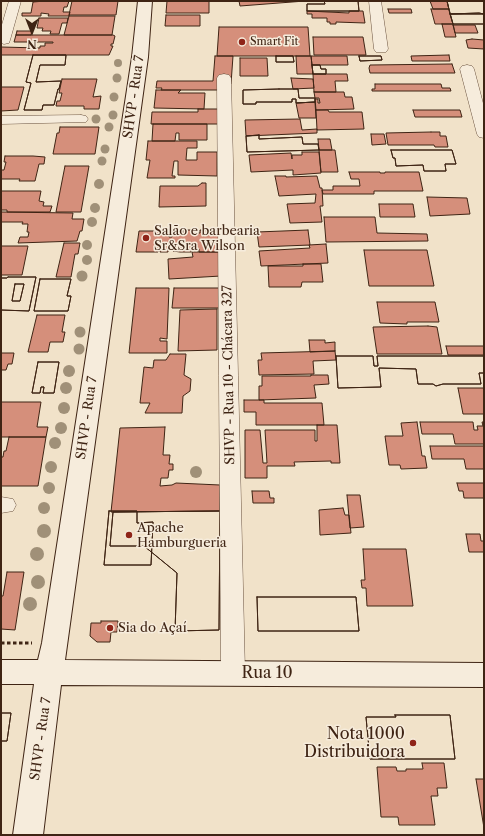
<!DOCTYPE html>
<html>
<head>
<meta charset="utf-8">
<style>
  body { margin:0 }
  #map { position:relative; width:485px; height:836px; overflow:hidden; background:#f1e2c9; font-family:"Libre Caslon Text",serif }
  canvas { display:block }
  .frame { position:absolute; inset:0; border:2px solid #3f2414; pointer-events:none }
  .north { position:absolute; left:12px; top:12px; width:40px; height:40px; -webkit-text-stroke:3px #f6ecdc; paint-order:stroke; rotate:180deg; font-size:11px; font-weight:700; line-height:16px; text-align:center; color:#3f2414 }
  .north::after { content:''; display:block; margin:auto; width:14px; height:18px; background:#3f2414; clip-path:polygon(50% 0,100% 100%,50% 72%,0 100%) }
</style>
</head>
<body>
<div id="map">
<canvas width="485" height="836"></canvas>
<div class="frame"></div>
<div class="north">N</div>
</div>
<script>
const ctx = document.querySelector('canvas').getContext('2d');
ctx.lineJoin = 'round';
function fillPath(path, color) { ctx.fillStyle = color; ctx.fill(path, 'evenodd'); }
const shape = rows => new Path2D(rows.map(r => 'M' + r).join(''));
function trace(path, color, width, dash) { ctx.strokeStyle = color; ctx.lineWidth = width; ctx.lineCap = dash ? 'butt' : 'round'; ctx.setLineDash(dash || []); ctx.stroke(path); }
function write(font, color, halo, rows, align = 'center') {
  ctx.font = font + ' "Libre Caslon Text",serif'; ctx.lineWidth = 3; ctx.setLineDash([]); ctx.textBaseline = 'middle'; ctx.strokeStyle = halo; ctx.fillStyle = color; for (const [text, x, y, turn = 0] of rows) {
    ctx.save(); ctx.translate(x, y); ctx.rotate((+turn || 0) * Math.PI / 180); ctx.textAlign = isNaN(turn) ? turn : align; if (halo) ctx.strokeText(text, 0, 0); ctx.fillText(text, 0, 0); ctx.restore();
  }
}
const building = shape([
  [45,1,69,1,67,7,64,7,63,12,70,12,69,16,48,16,49,14,41,13,41,16,22,16,22,13,31,13,33,2,45,1],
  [72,1,118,1,116,15,69,15,72,1],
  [167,1,209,1,209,13,166,13,167,1],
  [239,1,305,1,240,6,239,1],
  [324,1,358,1,359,11,307,11,307,4,325,4,324,1],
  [324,1,358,1,359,11,307,11,307,4,325,4,324,1],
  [430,1,447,1,449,9,433,9,430,1],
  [447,1,484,1,484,14,479,13,450,14,447,1],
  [447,1,484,1,484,14,479,13,450,14,447,1],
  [388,9,411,9,412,13,389,13,388,9],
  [431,9,449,9,453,24,435,24,431,9],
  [307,11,349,13,349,11,363,11,365,23,336,22,336,24,330,24,330,22,327,22,327,18,312,18,312,14,307,14,307,11],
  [450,14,484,14,484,24,453,24,450,14],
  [450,14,484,14,484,24,453,24,450,14],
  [166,15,200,15,200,26,165,26,166,15],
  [69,16,115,16,112,35,64,35,69,16],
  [39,18,68,18,67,23,62,23,59,34,50,34,51,31,42,31,43,28,37,28,39,18],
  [442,24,453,24,456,37,445,37,442,24],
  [453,25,475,25,478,33,455,33,453,25],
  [219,27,308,27,310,56,217,56,219,27],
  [17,31,32,31,31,35,16,35,17,31],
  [16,35,113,35,115,36,113,44,111,44,111,46,113,46,109,55,1,55,1,47,40,48,40,46,45,46,45,43,53,43,53,42,14,42,16,35],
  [313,37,363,37,366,55,314,55,313,37],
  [472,39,484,40,484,49,468,48,466,40,472,39],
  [33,55,66,55,65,65,40,65,36,82,61,81,59,89,58,89,54,105,43,105,42,110,24,110,31,83,26,82,33,55],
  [33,55,66,55,65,65,40,65,36,82,61,81,59,89,58,89,54,105,43,105,42,110,24,110,31,83,26,82,33,55],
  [449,55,450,61,412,61,411,56,449,55],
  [215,56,233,56,231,84,217,90,161,90,162,88,156,88,157,81,213,81,215,56],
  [276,56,293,56,294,62,276,62,276,56],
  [276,56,293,56,294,62,276,62,276,56],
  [296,56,311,56,313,74,297,74,296,56],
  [311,56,347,56,348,65,312,65,311,56],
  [359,56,381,56,382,60,360,61,359,56],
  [359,56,381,56,382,60,360,61,359,56],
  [240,58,267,58,268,76,240,76,240,58],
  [452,64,455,73,370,73,369,68,370,65,452,64],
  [312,65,320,65,321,69,326,69,326,74,313,74,312,65],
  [312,65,320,65,321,69,326,69,326,74,313,74,312,65],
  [313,74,347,74,348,81,335,81,336,92,314,92,313,74],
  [291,78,313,79,314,88,293,89,291,78],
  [62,79,97,79,93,97,101,96,99,109,84,109,84,106,56,106,57,101,60,101,62,93,59,93,62,79],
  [375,84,441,84,442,88,450,88,451,91,372,91,372,89,375,89,375,84],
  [1,87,24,87,18,110,1,111,1,87],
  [279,89,298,89,299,98,315,98,315,102,296,103,296,99,292,99,292,102,256,102,256,104,243,104,243,90,279,89],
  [279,89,298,89,299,98,315,98,315,102,296,103,296,99,292,99,292,102,256,102,256,104,243,104,243,90,279,89],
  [156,90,181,90,178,93,205,93,204,109,154,108,156,90],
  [314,92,344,92,345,97,352,97,354,109,316,110,315,99,318,99,318,103,320,103,319,98,315,98,314,92],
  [315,102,316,118,299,118,296,103,315,102],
  [198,109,223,109,223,124,151,124,152,112,198,112,198,109],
  [316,110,328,110,329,112,362,112,364,129,317,130,316,110],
  [413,110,460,110,462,117,415,117,413,110],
  [300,119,302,130,317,129,317,133,246,136,245,120,300,119],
  [153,124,207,124,207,140,179,140,179,133,176,133,175,141,152,141,153,124],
  [60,127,99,127,95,154,53,154,57,133,59,133,60,127],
  [431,132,440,132,440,136,446,136,448,147,435,147,434,145,388,145,386,133,431,132],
  [371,134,384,134,386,144,372,145,371,134],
  [259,135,259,139,302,137,303,144,318,144,319,150,247,152,246,136,259,135],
  [259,135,259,139,302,137,303,144,318,144,319,150,247,152,246,136,259,135],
  [318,139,330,139,332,150,319,150,318,139],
  [148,141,197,141,197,148,187,148,186,160,197,160,197,152,217,152,217,176,178,175,178,161,174,161,172,176,175,176,175,178,147,178,150,160,146,160,148,141],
  [319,150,335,150,338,172,321,172,319,150],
  [391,150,452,150,456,164,445,164,446,171,424,171,423,165,396,166,395,158,393,158,391,150],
  [391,150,452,150,456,164,445,164,446,171,424,171,423,165,396,166,395,158,393,158,391,150],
  [302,152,319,152,321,173,293,175,293,170,251,172,249,155,291,153,292,159,292,155,302,155,302,152],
  [5,156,33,156,45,157,44,164,39,164,35,181,19,181,20,179,1,179,1,170,4,170,6,162,4,162,5,156],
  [65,166,89,166,81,212,56,212,65,166],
  [349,172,380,172,380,173,385,173,385,172,419,172,423,191,374,191,374,194,323,194,322,190,333,190,333,186,360,186,359,179,351,179,349,172],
  [275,176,286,176,286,177,317,176,320,188,322,188,323,206,320,206,322,222,290,223,287,204,315,203,316,194,279,196,275,176],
  [202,183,206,183,206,206,159,207,160,186,198,186,202,183],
  [1,191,41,191,39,201,44,202,43,206,52,206,50,212,7,212,7,210,1,210,1,191],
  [427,197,467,198,470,214,430,216,427,197],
  [379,204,413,204,415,217,380,217,379,204],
  [1,212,73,213,72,219,84,219,82,231,80,231,77,241,18,243,20,237,28,237,29,232,27,232,28,224,22,224,23,222,1,222,1,212],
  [324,217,375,217,377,233,427,234,428,241,326,242,324,217],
  [172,230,183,230,183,234,186,234,187,230,192,230,192,233,200,233,200,230,222,230,221,252,199,252,199,249,191,249,191,252,180,252,173,251,173,249,168,249,168,252,160,252,160,249,158,249,158,252,136,252,139,231,160,231,160,233,169,233,169,237,172,237,172,230],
  [308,230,310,245,259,247,257,232,308,230],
  [64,243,80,243,78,254,75,254,71,277,56,277,64,243],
  [326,244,328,263,261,266,259,251,310,248,309,245,326,244],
  [1,246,28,246,22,275,1,275,1,246],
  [364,250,427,250,434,286,369,286,364,250],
  [192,252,221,252,221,276,169,279,168,259,193,257,192,252],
  [303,264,321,264,323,282,302,282,301,287,269,287,268,266,303,266,303,264],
  [8,277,36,277,29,311,1,310,1,278,7,278,8,277],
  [15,284,24,284,20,301,12,301,15,284],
  [8,277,36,277,29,311,1,310,1,278,7,278,8,277],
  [15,284,24,284,20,301,12,301,15,284],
  [40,279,71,279,67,296,71,296,68,311,34,311,40,279],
  [40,279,71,279,67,296,71,296,68,311,34,311,40,279],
  [136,288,169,288,167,339,160,338,160,341,167,341,167,353,129,353,136,288],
  [174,288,221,288,221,308,172,308,174,288],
  [377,302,435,302,439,322,407,322,407,324,380,323,377,302],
  [217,309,217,350,178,351,180,310,217,309],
  [37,315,65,315,62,332,65,332,63,342,50,342,48,352,28,352,37,315],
  [428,326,437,327,442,354,377,354,373,327,428,326],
  [309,340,325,340,325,343,335,342,335,351,310,352,309,340],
  [446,346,484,346,484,355,448,355,446,346],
  [335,351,336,360,313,361,314,374,259,375,258,360,262,360,261,353,335,351],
  [1,353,14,353,12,364,8,364,6,370,1,370,1,353],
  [170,354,186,354,184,375,191,379,190,391,183,396,182,413,145,413,150,403,140,403,144,367,153,368,154,360,166,360,170,354],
  [336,356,373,356,374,366,378,366,377,356,484,356,484,373,479,373,481,384,443,384,436,386,433,384,418,384,416,369,379,368,381,387,338,388,336,356],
  [336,356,373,356,374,366,378,366,377,356,484,356,484,373,479,373,481,384,443,384,436,386,433,384,418,384,416,369,379,368,381,387,338,388,336,356],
  [38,362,59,362,54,393,43,393,44,387,41,387,40,393,32,393,38,362],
  [38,362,59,362,54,393,43,393,44,387,41,387,40,393,32,393,38,362],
  [311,375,328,375,329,384,314,385,316,398,259,400,259,386,262,386,262,376,311,376,311,375],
  [458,388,484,388,484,414,463,414,458,388],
  [244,400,264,400,264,403,322,403,324,425,256,425,256,412,244,412,244,400],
  [1,402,41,402,37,427,48,427,46,437,1,437,1,402],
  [417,422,422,456,425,456,427,468,401,469,400,465,389,465,385,436,403,436,401,423,417,422],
  [420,422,473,422,474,430,478,430,477,426,483,426,482,422,484,422,484,444,455,444,453,434,422,434,420,422],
  [317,425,337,425,340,463,331,463,331,461,294,462,295,466,267,466,267,478,245,478,245,430,260,430,263,463,267,463,265,430,315,430,315,441,317,441,317,425],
  [165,427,163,455,170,455,169,464,173,464,173,470,169,470,168,478,161,478,160,486,172,485,176,483,220,485,220,511,111,512,120,428,165,427],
  [9,437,46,437,38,486,1,486,1,457,3,457,4,451,6,451,9,437],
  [430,446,484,446,484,469,466,469,464,459,432,459,430,446],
  [457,483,484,483,484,498,464,498,463,491,459,491,457,483],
  [252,491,269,491,270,498,274,498,274,503,253,503,252,491],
  [347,495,360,495,364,527,350,528,347,495],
  [343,508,345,515,349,515,351,533,320,535,319,510,343,508],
  [109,511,137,511,137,523,153,522,151,565,104,565,109,511],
  [109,511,137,511,137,523,153,522,151,565,104,565,109,511],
  [220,511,219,630,175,631,177,573,144,546,110,546,113,512,220,511],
  [220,511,219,630,175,631,177,573,144,546,110,546,113,512,220,511],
  [466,534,480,534,481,541,484,541,484,552,469,552,466,534],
  [363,549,406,549,413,606,367,606,366,588,362,588,361,580,365,580,363,549],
  [7,572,24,572,15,630,1,629,1,596,3,596,7,572],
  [257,597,356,597,359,631,258,631,257,597],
  [257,597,356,597,359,631,258,631,257,597],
  [101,621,118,621,117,632,111,632,110,642,97,642,90,636,91,623,101,623,101,621],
  [1,713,11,713,7,741,1,741,1,713],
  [1,713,11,713,7,741,1,741,1,713],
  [395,715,450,715,455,759,370,759,366,717,396,717,395,715],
  [395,715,450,715,455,759,370,759,366,717,396,717,395,715],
  [422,763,444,763,447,788,437,788,438,796,431,796,435,825,399,825,398,817,381,817,377,767,396,767,397,771,406,771,406,769,423,769,422,763],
  [476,779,484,779,484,828,476,779]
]);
fillPath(building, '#d58f7b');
trace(building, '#3f2414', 1);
const street = shape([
  [9,1,21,1,10,40,9,43,4,44,1,43,1,28,9,1],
  [369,1,381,1,388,49,386,52,376,52,374,49,369,1],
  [467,65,472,66,474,69,484,107,484,138,479,137,477,134,460,69,462,66,467,65],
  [224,74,229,75,231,78,245,673,241,681,233,684,225,681,221,673,217,78,219,75,224,74],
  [81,115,86,116,88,119,86,122,1,124,1,116,81,115],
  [1,497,13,499,16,505,13,511,1,513,1,497]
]);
const secondary = shape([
  [138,1,152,1,148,57,65,660,484,663,484,687,61,685,43,835,13,835,34,684,1,684,1,660,38,660,42,643,132,57,138,1]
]);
trace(street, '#6c5441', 1);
trace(secondary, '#3f2414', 2);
trace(shape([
  [1,643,32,643]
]), '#3f2414', 3, [3.5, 2.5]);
fillPath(street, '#f6ecdc');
fillPath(secondary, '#f6ecdc');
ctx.fillStyle = '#a09078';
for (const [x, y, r] of [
  [118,63,4],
  [117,78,4.5],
  [114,97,4.5],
  [113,115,4.5],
  [96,119,4.5],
  [109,127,4.5],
  [105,149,4.5],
  [102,161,4.5],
  [99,184,5],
  [95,208,5],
  [92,222,5],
  [87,245,5],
  [87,260,5],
  [82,276,5.5],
  [80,332,5.5],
  [79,349,5.5],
  [69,371,6],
  [66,388,6],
  [64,408,6],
  [61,428,6],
  [55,443,6],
  [51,467,6],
  [196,472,6],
  [49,488,6],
  [44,508,6],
  [44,531,7],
  [37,554,7],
  [38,582,7],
  [30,604,7]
]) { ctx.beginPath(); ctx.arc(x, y, r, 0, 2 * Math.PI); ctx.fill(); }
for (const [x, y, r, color] of [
  [242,42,4,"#8f2418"],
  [146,238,4,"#8f2418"],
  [129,535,4,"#8f2418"],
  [110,628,4,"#8f2418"],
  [413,743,4,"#8f2418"]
]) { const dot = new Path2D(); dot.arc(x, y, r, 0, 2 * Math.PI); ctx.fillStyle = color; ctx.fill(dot); trace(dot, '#f6ecdc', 1.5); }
write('11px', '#3f2414', '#f6ecdc', [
  ["Smart Fit",250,42]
], 'left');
write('13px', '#3f2414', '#f6ecdc', [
  ["SHVP - Rua 7",134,97,-82],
  ["SHVP - Rua 10 - Chácara 327",229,375,-91],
  ["SHVP - Rua 7",87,418,-82],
  ["SHVP - Rua 7",41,739,-82]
]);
write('13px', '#3f2414', '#f6ecdc', [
  ["Salão e barbearia",154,231],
  ["Sr&Sra Wilson",154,246],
  ["Apache",137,528],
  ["Hamburgueria",137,543],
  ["Sia do Açaí",118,628]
], 'left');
write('16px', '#3f2414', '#f6ecdc', [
  ["Rua 10",267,673]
]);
write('16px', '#3f2414', '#f6ecdc', [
  ["Nota 1000",405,734],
  ["Distribuidora",405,752]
], 'right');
</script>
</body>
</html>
